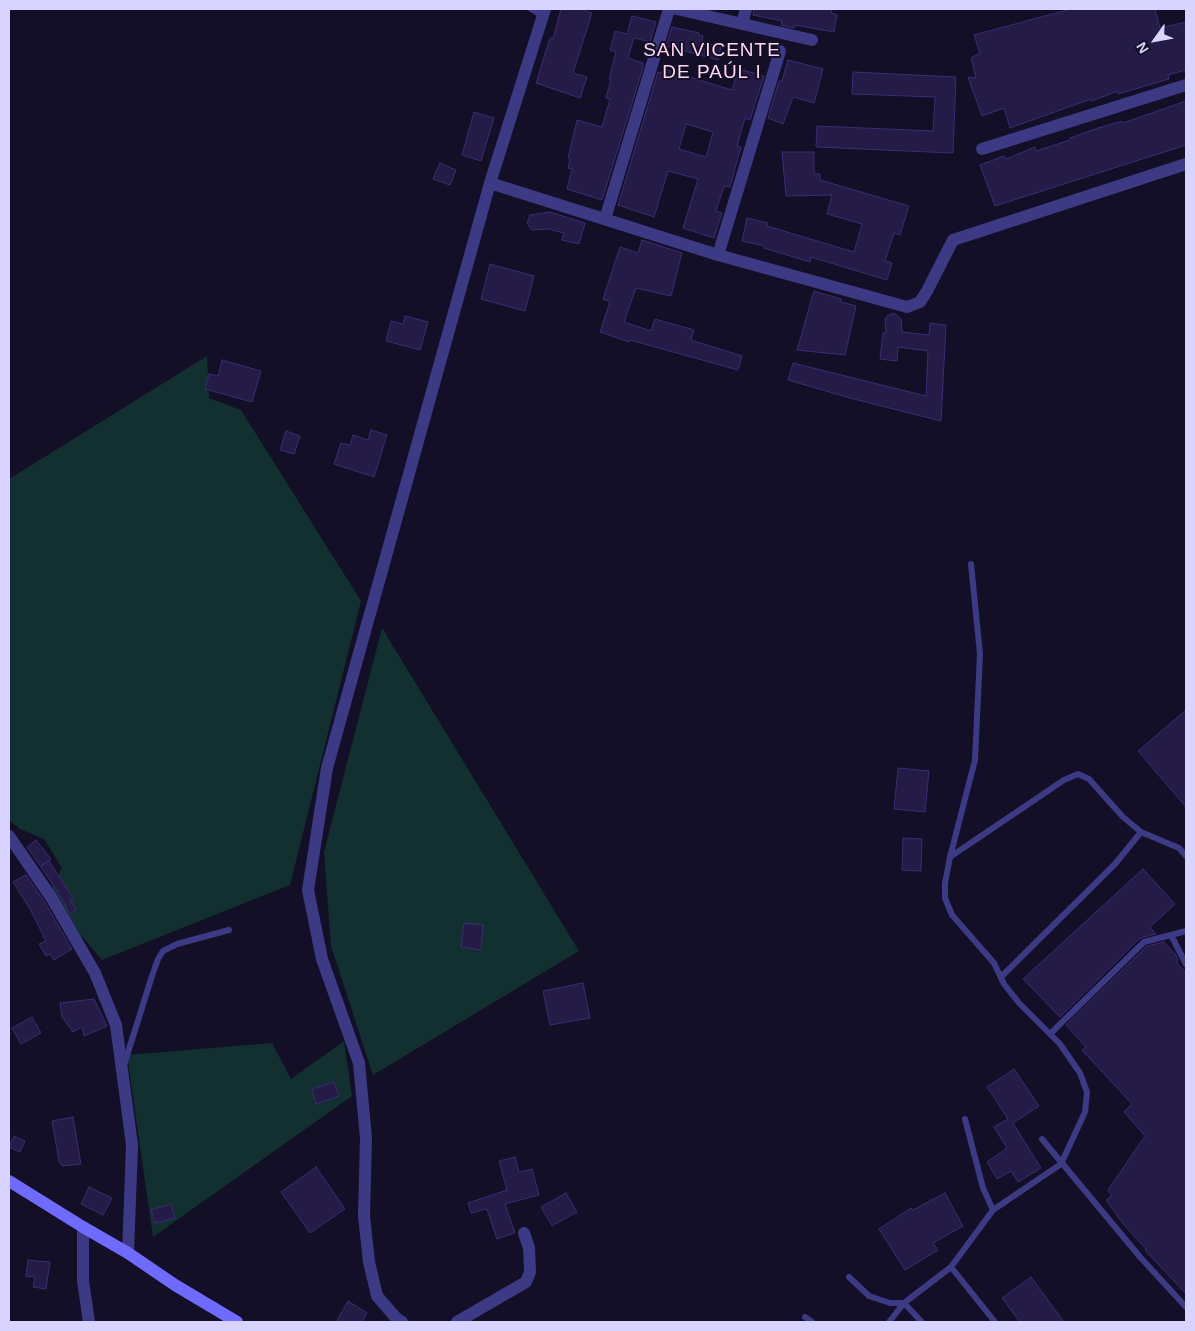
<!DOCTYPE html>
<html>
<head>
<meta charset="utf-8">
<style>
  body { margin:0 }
  #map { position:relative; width:1195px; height:1331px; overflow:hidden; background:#130f26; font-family:Arial,sans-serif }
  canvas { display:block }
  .frame { position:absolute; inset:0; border:10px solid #d9d4ff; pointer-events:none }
  .north { position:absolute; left:1130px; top:15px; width:50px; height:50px; -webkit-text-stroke:4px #130f26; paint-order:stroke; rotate:238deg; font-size:14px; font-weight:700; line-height:20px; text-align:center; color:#d9d4ff }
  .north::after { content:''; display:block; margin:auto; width:18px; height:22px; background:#d9d4ff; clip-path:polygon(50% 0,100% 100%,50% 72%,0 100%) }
</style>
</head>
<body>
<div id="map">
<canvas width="1195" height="1331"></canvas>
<div class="frame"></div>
<div class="north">N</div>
</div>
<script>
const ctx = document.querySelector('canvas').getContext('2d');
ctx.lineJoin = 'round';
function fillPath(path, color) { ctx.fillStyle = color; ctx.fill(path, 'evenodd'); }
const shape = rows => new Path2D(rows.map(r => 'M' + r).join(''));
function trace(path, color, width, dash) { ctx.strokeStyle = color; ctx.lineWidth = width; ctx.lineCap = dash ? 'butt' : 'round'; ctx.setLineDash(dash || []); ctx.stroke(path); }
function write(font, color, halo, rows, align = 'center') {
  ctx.font = font + ' Arial,sans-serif'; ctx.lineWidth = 4; ctx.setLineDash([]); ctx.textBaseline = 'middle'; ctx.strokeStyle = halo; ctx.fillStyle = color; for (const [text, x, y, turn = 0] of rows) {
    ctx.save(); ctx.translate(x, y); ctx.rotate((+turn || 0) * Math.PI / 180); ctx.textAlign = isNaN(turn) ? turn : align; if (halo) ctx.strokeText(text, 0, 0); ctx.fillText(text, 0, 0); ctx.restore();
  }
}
fillPath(shape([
  [207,356,209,398,241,410,361,601,290,885,102,960,73,926,50,890,62,868,44,839,20,829,9,820,9,479],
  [382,628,579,951,373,1075,331,946,324,852],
  [344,1041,352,1096,153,1237,127,1055,272,1043,291,1079]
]), '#12302f');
const building = shape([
  [561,9,586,9,585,11,592,13,573,73,587,77,580,98,536,83,550,38,553,39,561,9],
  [754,9,832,9,831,13,837,15,834,32,795,25,794,28,781,25,782,21,753,15,754,9],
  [1071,9,1155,9,1160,28,1186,22,1186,70,1168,75,1169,79,1118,94,1118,91,1092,101,1091,99,1010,128,1004,108,982,116,968,77,976,78,971,58,980,53,974,35,1071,9],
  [632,16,656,22,650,42,634,38,628,58,643,63,643,68,602,200,567,189,572,169,568,168,570,159,568,158,577,120,602,127,610,99,606,98,611,79,609,79,616,52,610,50,615,31,627,34,632,16],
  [672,27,699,33,699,35,703,36,702,42,721,47,718,60,666,46,672,27],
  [788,60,823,69,814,103,793,97,783,124,768,118,779,81,782,81,788,60],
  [739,69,764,76,750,120,745,118,737,146,741,147,730,187,724,186,716,211,722,213,714,238,683,228,698,179,668,171,654,217,618,205,658,72,666,74,667,70,732,90,739,69],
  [686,124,713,132,706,157,679,149,686,124],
  [853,72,956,77,953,153,816,147,817,126,933,131,935,97,852,94,853,72],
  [1186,101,1186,145,995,206,980,165,1004,156,1006,159,1035,147,1036,151,1070,140,1070,138,1098,128,1122,121,1123,123,1186,101],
  [474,112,494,118,481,161,462,155,474,112],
  [782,152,814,152,814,174,820,174,820,180,909,206,900,235,894,233,885,261,892,263,887,280,811,257,810,262,764,248,765,246,742,241,747,218,768,223,767,226,854,252,862,224,827,214,832,195,786,196,782,152],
  [440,163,456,170,450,185,433,179,440,163],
  [550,212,585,223,579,244,562,240,564,233,548,229,532,230,527,223,530,215,550,212],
  [642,240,682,253,671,296,636,288,624,322,651,331,655,319,694,330,691,340,742,356,738,370,630,340,629,342,600,332,610,302,603,299,620,247,638,253,642,240],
  [490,264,534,276,525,311,481,299,490,264],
  [814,291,841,299,841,302,856,306,845,355,797,350,814,291],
  [894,313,901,319,902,332,929,335,930,323,946,325,941,421,850,398,788,380,793,363,926,396,928,351,898,347,897,361,880,359,883,333,886,333,885,320,887,316,894,313],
  [405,316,428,322,420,350,386,341,391,321,403,324,405,316],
  [222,360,261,371,252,402,205,389,209,374,218,376,222,360],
  [371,430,387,435,374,477,334,464,341,443,350,445,353,435,368,440,371,430],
  [286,431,300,436,294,454,280,450,286,431],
  [1186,710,1186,807,1138,751,1186,710],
  [898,768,929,771,925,812,894,809,898,768],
  [903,838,922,839,921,871,902,870,903,838],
  [36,840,51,859,41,866,49,861,73,898,70,900,76,910,70,914,58,892,27,847,36,840],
  [1143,869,1175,904,1150,927,1156,934,1140,938,1060,1017,1023,979,1143,869],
  [26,875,44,901,72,949,54,960,50,954,46,956,39,944,46,941,30,909,13,882,26,875],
  [464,923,483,925,481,950,461,947,464,923],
  [1164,942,1176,955,1178,960,1176,962,1186,973,1186,1294,1145,1250,1146,1249,1124,1225,1106,1200,1112,1196,1108,1190,1145,1136,1124,1112,1132,1104,1082,1050,1086,1047,1066,1025,1147,946,1164,942],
  [583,983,590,1018,550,1025,543,991,583,983],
  [94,999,107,1026,84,1036,82,1027,73,1032,62,1017,60,1003,94,999],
  [32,1017,41,1033,21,1044,12,1028,32,1017],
  [1014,1069,1039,1106,1013,1123,1041,1168,1018,1182,1011,1171,997,1179,987,1162,1007,1148,994,1127,1008,1119,987,1087,1014,1069],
  [334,1082,339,1096,316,1104,312,1089,334,1082],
  [73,1117,81,1164,62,1166,59,1161,52,1121,73,1117],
  [14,1136,25,1141,20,1152,9,1147,14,1136],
  [515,1157,519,1172,532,1169,539,1195,505,1204,515,1233,497,1239,487,1209,471,1213,468,1203,507,1190,499,1161,515,1157],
  [316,1167,345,1209,310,1233,281,1192,316,1167],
  [89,1187,112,1198,103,1215,81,1204,89,1187],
  [566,1193,577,1212,552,1226,541,1207,566,1193],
  [945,1193,963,1226,933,1243,938,1250,905,1270,879,1229,911,1208,913,1210,945,1193],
  [171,1204,175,1218,155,1223,151,1210,171,1204],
  [28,1260,50,1262,46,1289,33,1287,35,1277,26,1276,28,1260],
  [1031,1277,1064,1322,1020,1322,1002,1298,1031,1277],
  [348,1301,367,1313,362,1322,336,1322,348,1301]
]);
fillPath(building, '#241b47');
trace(building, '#3b2d73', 1);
trace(shape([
  [531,9,543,16],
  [950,857,1064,780,1078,774,1089,779,1123,817,1141,832,1179,848,1186,856],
  [1171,935,1186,964],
  [1001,977,1115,864,1141,832],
  [1050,1034,1144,942,1186,931],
  [124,1065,152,976,158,959,163,951,177,944,229,930],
  [965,1119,983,1188,993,1210],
  [1042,1139,1140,1257,1186,1307],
  [951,1267,995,1322],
  [849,1277,869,1296,890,1303,904,1303,922,1322],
  [805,1317,812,1322],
  [889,1322,904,1303,951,1267,993,1210,1061,1164,1085,1112,1087,1092,1080,1073,1060,1044,1019,1003,1004,984,994,963,952,915,945,898,945,883,950,857,975,760,980,654,971,564]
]), '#3d3a85', 6);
trace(shape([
  [677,9,812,40],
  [742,24,746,9],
  [982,149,1186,85],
  [490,183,718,255,907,307,920,302,927,291,953,240,1186,164],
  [605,219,669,9],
  [718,255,780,51],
  [9,836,51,897,95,973,116,1025,132,1145,128,1253],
  [83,1227,83,1281,89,1322],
  [402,1322,397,1319,377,1296,369,1262,364,1216,366,1138,359,1063,322,959,308,890,327,768,490,183,545,9],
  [457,1322,526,1282,530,1272,529,1248,524,1233]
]), '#3d3a85', 12);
trace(shape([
  [9,1181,83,1227,128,1253,175,1285,237,1322]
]), '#6f6bff', 12);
ctx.letterSpacing = '1px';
write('19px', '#ffd6f0', '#130f26', [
  ["SAN VICENTE",712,51],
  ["DE PAÚL I",712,73]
]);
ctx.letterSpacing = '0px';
</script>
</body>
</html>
